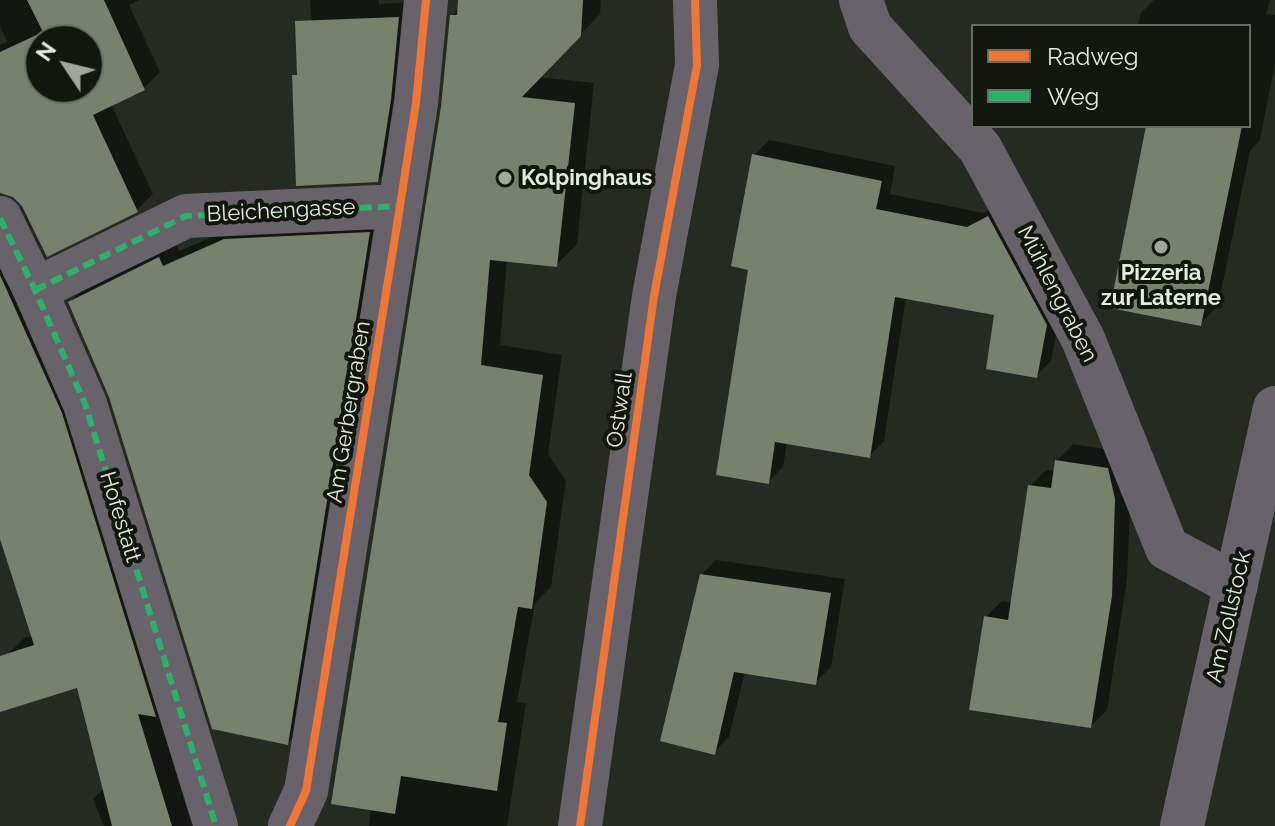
<!DOCTYPE html>
<html>
<head>
<meta charset="utf-8">
<style>
  body { margin:0 }
  #map { position:relative; width:1275px; height:826px; overflow:hidden; background:#262b21; font-family:Raleway,sans-serif }
  canvas { display:block }
  .legend { position:absolute; left:971px; top:24px; width:280px; height:104px; box-sizing:border-box; background:#12170d; border:2px solid #666c60; margin:0; padding:10px 14px; list-style:none; font-size:24px; color:#e3ebdd }
  .legend li { display:flex; align-items:center; gap:16px; height:40px }
  .legend b { width:40px; border:2px solid #666c60 }
  .north { position:absolute; left:24px; top:24px; width:80px; height:80px; box-sizing:border-box; background:#12170d; border:2px solid #666c60; border-radius:50%; rotate:305deg; font-size:22px; font-weight:700; line-height:32px; text-align:center; color:#e3ebdd }
  .north::after { content:''; display:block; margin:auto; width:28px; height:36px; background:#a1a89b; clip-path:polygon(50% 0,100% 100%,50% 72%,0 100%) }
</style>
</head>
<body>
<div id="map">
<canvas width="1275" height="826"></canvas>
<ul class="legend">
<li><b style="height:10px;background:#f07635"></b>Radweg</li>
<li><b style="height:10px;background:#2db169"></b>Weg</li>
</ul>
<div class="north">N</div>
</div>
<script>
const ctx = document.querySelector('canvas').getContext('2d');
ctx.lineJoin = 'round';
function fillPath(path, color) { ctx.fillStyle = color; ctx.fill(path, 'evenodd'); }
const shape = rows => new Path2D(rows.map(r => 'M' + r).join(''));
function trace(path, color, width, dash) { ctx.strokeStyle = color; ctx.lineWidth = width; ctx.lineCap = dash ? 'butt' : 'round'; ctx.setLineDash(dash || []); ctx.stroke(path); }
function write(font, color, halo, rows, align = 'center') {
  ctx.font = font + ' Raleway,sans-serif'; ctx.lineWidth = 8; ctx.setLineDash([]); ctx.textBaseline = 'middle'; ctx.strokeStyle = halo; ctx.fillStyle = color; for (const [text, x, y, turn = 0] of rows) {
    ctx.save(); ctx.translate(x, y); ctx.rotate((+turn || 0) * Math.PI / 180); ctx.textAlign = isNaN(turn) ? turn : align; if (halo) ctx.strokeText(text, 0, 0); ctx.fillText(text, 0, 0); ctx.restore();
  }
}
fillPath(shape([
  [0,0,140,0,129,5,160,72,144,88,111,104,153,194,137,210,0,111,0,45,7,42,0,26],
  [40,40,88,40,88,88,40,88],
  [310,0,379,0,379,4,414,2,394,164,378,180,324,183],
  [460,0,601,0,600,14,539,77,594,83,577,244,556,265,507,260,500,345,562,355,548,454,566,481,551,587,535,603,517,702,526,703,507,826,369,826,452,16,459,8],
  [1154,0,1270,0,1266,14,1275,15,1275,63,1260,140,1250,151,1218,306,1200,324,1148,126,1249,126,1249,26,1138,26,1141,13],
  [769,140,895,166,890,194,983,213,1004,202,1061,309,1051,361,1036,376,996,313,906,297,884,441,869,456,787,442,783,467,768,482,750,268,754,155],
  [386,217,304,726,287,743,111,396,70,302,86,286,175,242,179,251,243,224],
  [0,232,77,396,158,712,192,826,104,826,93,799,104,788,79,686,8,654,24,638,34,636,0,532],
  [1073,444,1124,452,1131,482,1127,579,1107,710,1091,726,986,617,1002,601,1012,603,1030,486,1046,470,1056,471,1057,461],
  [716,560,845,579,831,667,816,682,745,672,729,737,714,752,701,575]
]), '#0007');
fillPath(shape([
  [27,0,104,0,145,90,93,115,138,212,47,257,22,206,13,197,0,193,0,52,43,32],
  [40,40,88,40,88,88,40,88],
  [458,0,583,0,581,36,522,97,575,103,557,267,490,260,481,365,543,375,529,475,547,502,532,609,518,607,498,722,507,723,497,791,401,776,395,814,331,804,441,107,450,15,457,15],
  [399,17,391,100,378,182,296,186,292,75,297,75,295,21],
  [1146,126,1242,126,1201,326,1110,308],
  [752,154,882,181,876,209,967,227,988,216,1047,325,1037,378,986,369,994,315,895,297,870,458,775,442,769,484,716,475,748,270,731,266],
  [370,232,288,745,212,729,109,397,68,302,159,257,163,266,224,239],
  [0,275,62,413,156,717,138,714,172,826,112,826,77,688,0,712,0,656,34,645,0,539],
  [1055,460,1108,468,1115,499,1112,596,1091,728,969,710,984,616,1008,620,1028,485,1051,488],
  [700,574,831,593,816,685,734,672,715,755,660,741]
]), '#77816e');
trace(shape([
  [861,0,870,27,980,148,1083,339,1167,548,1236,585],
  [0,218,35,290,85,404,216,826],
  [35,290,186,216,400,206],
  [290,826,306,791,400,206,416,103,426,0],
  [580,826,654,296,697,65,695,0]
]), '#68626b', 44);
trace(shape([
  [1182,826,1275,408]
]), '#68626b', 44);
trace(shape([
  [0,218,35,290,85,404,216,826],
  [35,290,186,216,400,206]
]), '#2db169', 6, [12, 6]);
trace(shape([
  [290,826,306,791,400,206,416,103,426,0],
  [580,826,654,296,697,65,695,0]
]), '#f07635', 8);
for (const [x, y, r, color] of [
  [505,178,8,"#a1a89b"],
  [1161,247,8,"#a1a89b"]
]) { const dot = new Path2D(); dot.arc(x, y, r, 0, 2 * Math.PI); ctx.fillStyle = color; ctx.fill(dot); trace(dot, '#12170d', 3); }
write('bold 22px', '#e3ebdd', '#12170d', [
  ["Kolpinghaus",521,178],
  ["Pizzeria",1161,273,"center"],
  ["zur Laterne",1161,298,"center"]
], 'left');
write('22px', '#e3ebdd', '#12170d', [
  ["Bleichengasse",281,211,-3],
  ["Mühlengraben",1057,294,63],
  ["Ostwall",620,410,-82],
  ["Am Gerbergraben",349,412,-81],
  ["Hofestatt",120,517,73],
  ["Am Zollstock",1229,617,-77]
]);
</script>
</body>
</html>
